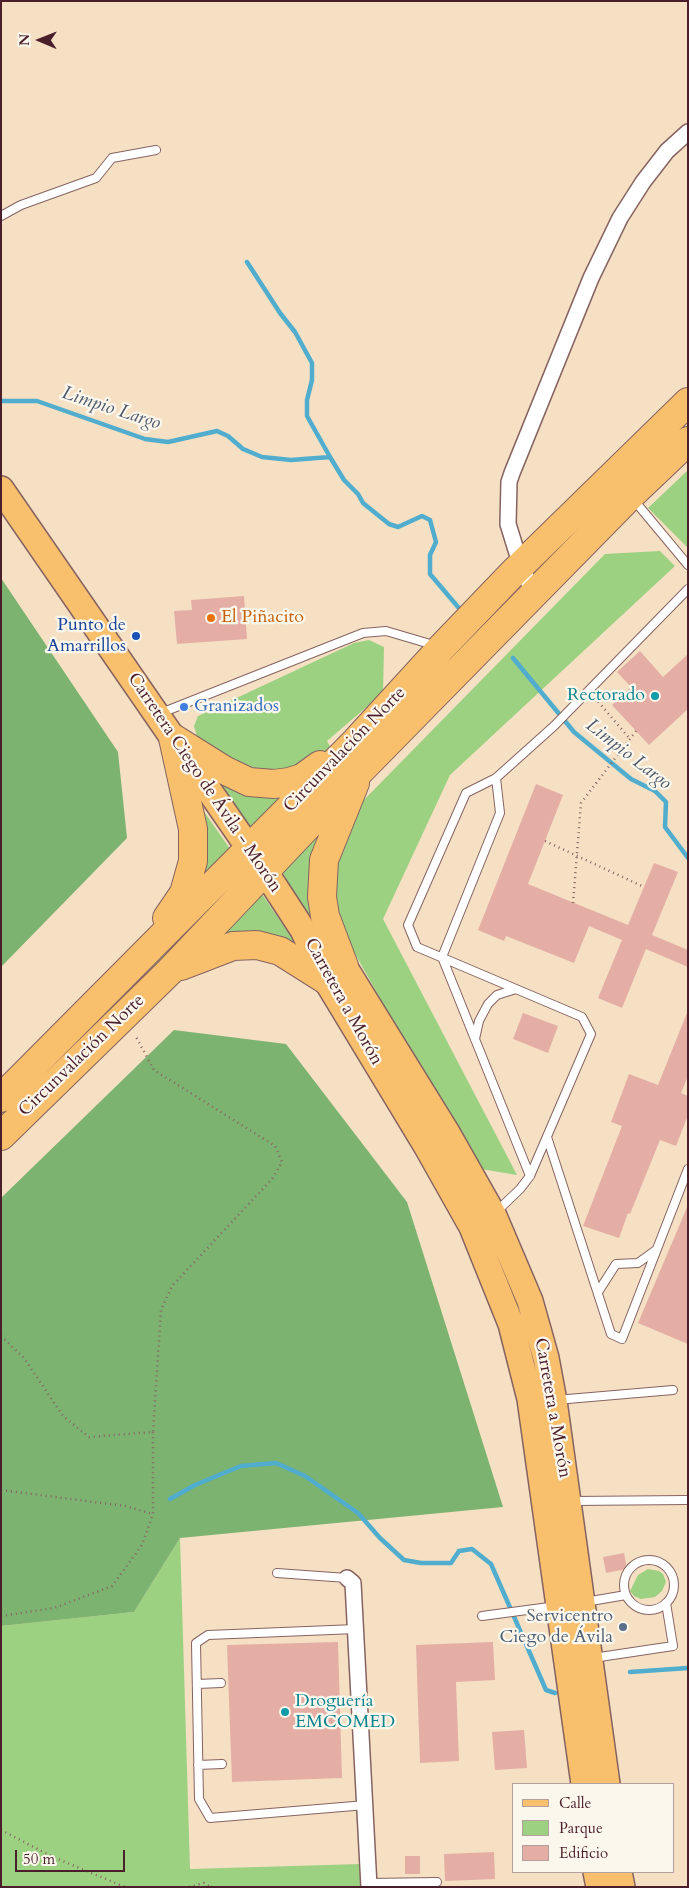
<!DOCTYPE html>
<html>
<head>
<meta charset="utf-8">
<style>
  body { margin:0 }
  #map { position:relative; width:689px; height:1888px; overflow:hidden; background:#f5e0c4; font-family:Cardo,serif }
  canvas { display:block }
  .frame { position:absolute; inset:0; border:2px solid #4a1f2b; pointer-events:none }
  .legend { position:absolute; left:512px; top:1783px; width:162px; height:90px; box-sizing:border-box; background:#fbf7ec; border:1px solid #b4a19f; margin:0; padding:6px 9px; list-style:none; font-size:15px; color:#4a1f2b }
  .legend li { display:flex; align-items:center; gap:10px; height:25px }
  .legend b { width:25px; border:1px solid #b4a19f }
  .north { position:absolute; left:15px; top:15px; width:50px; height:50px; -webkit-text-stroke:4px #fbf7ec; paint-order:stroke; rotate:271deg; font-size:14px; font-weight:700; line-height:20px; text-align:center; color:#4a1f2b }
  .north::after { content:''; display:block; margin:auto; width:18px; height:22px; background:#4a1f2b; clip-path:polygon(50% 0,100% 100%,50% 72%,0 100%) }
  .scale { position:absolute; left:15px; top:1850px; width:110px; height:22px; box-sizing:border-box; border:2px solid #4a1f2b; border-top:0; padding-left:6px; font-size:15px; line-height:18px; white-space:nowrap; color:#4a1f2b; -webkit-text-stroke:4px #fbf7ec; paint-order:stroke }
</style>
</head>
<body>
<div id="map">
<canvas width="689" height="1888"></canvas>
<div class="frame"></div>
<ul class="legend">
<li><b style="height:6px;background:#f8bf6c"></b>Calle</li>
<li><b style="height:14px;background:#9cd182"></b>Parque</li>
<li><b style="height:14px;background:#e4aea5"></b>Edificio</li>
</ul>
<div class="north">N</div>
<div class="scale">50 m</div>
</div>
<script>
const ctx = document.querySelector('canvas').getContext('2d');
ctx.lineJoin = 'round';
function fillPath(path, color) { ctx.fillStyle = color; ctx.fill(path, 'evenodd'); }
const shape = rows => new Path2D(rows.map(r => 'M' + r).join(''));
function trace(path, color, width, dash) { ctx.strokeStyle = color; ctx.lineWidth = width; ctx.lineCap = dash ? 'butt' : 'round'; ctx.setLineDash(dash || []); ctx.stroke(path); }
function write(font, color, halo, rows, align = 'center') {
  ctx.font = font + ' Cardo,serif'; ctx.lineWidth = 4.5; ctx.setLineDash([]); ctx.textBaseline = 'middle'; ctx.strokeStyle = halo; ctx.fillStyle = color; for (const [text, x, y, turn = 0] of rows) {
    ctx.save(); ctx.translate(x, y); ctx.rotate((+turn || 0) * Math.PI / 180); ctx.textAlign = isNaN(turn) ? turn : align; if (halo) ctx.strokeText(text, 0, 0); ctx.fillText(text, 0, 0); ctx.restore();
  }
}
fillPath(shape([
  [688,470,688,548,648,508],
  [660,551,675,566,450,775,383,919,517,1175,475,1168,340,927,333,889,334,854,356,808,605,554],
  [369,640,384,647,383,693,327,741,331,748,302,768,252,777,197,737,194,726,198,716,354,643],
  [211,772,301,790,254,833],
  [198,803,235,856,193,882],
  [331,822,316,923,299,902,282,871],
  [231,879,235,884,152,972,147,966],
  [260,891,306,959,206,945],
  [180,1538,190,1869,360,1864,361,1887,1,1887,1,1626,134,1612],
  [648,1569,659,1571,663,1574,666,1582,662,1591,655,1597,641,1599,634,1596,630,1591,638,1575]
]), '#9cd182');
fillPath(shape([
  [1,578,118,752,127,838,1,967],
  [174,1030,286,1044,407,1202,503,1507,180,1538,134,1612,1,1626,1,1198]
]), '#7db370');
trace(shape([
  [247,262,280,313,295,332,312,363,312,380,307,400,307,416,330,457],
  [1,401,37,401,145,439,168,442,217,431,228,436,243,449,262,457,291,460,330,457,344,480,358,494,363,503,389,524,398,527,422,516,430,520,436,542,430,555,430,574,458,607],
  [513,658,574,732,631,779,655,791,666,802,665,827,688,858],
  [170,1499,195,1485,241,1466,276,1463,305,1476,358,1513,380,1538,404,1560,421,1563,451,1563,459,1551,472,1549,491,1564,546,1690,555,1693],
  [630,1672,688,1668]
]), '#50adce', 4.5);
fillPath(shape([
  [244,596,247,639,177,644,174,611,192,610,191,600],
  [640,651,663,677,688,654,688,709,649,745,612,705,631,687,617,672],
  [536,784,563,795,528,884,628,925,654,863,678,872,652,935,688,950,688,967,646,949,622,1008,598,998,622,940,589,926,574,963,506,936,504,941,478,930],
  [523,1013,558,1026,548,1053,513,1039],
  [687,1013,688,1076,681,1093,688,1096,688,1115,676,1146,660,1140,630,1214,628,1213,619,1238,583,1226,622,1126,611,1122,629,1074,658,1085],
  [688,1205,688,1344,638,1323],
  [624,1553,627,1569,606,1573,603,1557],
  [338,1642,342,1778,232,1782,227,1645],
  [493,1642,495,1680,456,1682,459,1761,420,1763,416,1645],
  [524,1730,527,1768,495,1770,492,1732],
  [494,1852,495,1879,445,1881,444,1854],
  [405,1856,420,1856,420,1874,405,1874]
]), '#e4aea5');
const lane = shape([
  [1,216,21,205,96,178,112,158,156,150],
  [633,499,688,565],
  [161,713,363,633,386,631,437,646],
  [496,778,500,813,442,957,530,1176],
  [475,1039,479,1021,488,1004,497,995,516,989],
  [547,1137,611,1334,622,1339,688,1169],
  [495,1213,520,1189,530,1176,591,1034,582,1017,417,947,408,925,466,793,496,778,554,726,688,589],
  [598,1292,616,1264,638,1263,656,1250],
  [556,1400,673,1390],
  [572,1501,688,1500],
  '624 1585a25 25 0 1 1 50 0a25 25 0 1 1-50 0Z',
  [277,1573,347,1578],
  [585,1602,626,1595],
  [482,1616,557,1606],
  [356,1629,208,1635,196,1643,199,1799,210,1818,366,1805],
  [593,1658,673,1646,666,1603],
  [197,1684,221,1683],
  [198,1765,222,1764],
  [369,1883,437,1882]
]);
const street = shape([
  [534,594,521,566,508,524,509,482,512,473,591,278,620,218,643,182,667,151,688,132],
  [347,1578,353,1583,369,1887]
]);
const primary = shape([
  [1,489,264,870,303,930,326,980,427,1147,472,1227,511,1324,530,1399,584,1784],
  [329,953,344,966,446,1131,493,1214,530,1301,546,1358,554,1401,607,1784],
  [596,1872,599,1887],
  [619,1872,622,1887]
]);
const highway = shape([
  [173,738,224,770,249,782,274,784,289,782,302,778,320,765],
  [167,918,184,893,193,861,193,829,173,738],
  [181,966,233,946,257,945,280,951,326,980],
  [344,966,325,916,322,897,324,860,355,783],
  [1,1098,356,741,442,647,514,572,688,402],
  [1,1136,170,971,359,772,631,495,688,441]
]);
trace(lane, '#866361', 10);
trace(street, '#866361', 18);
trace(primary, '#866361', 28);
trace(highway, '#866361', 30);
trace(shape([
  [595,698,630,739],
  [545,841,644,887],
  [573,903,581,803,636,731],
  [1,1336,24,1358,63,1416,89,1437,153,1432,161,1310,172,1286,272,1179,282,1162,275,1146,154,1070,135,1035],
  [1,1490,125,1506,153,1514],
  [1,1616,54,1608,112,1586,142,1545,153,1514,153,1432],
  [1,1830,53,1857,125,1887],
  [189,1887,204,1883,211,1887]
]), '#866361', 2.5, [1, 4]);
trace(lane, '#fff', 8);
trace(street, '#fff', 15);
trace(primary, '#f8bf6c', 25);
trace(highway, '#f8bf6c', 28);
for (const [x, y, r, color] of [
  [211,618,5,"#e8710a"],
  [136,636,5,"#1a4fb4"],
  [655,696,5,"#0f9aa8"],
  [184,707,5,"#3f7fe0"],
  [623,1627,5,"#5c6f8a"],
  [285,1712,5,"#0f9aa8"]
]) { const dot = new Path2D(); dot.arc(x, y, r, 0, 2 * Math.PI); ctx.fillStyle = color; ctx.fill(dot); trace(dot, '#fbf7ec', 2); }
write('18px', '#c56008', '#fbf7ec', [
  ["El Piñacito",221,618]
], 'left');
write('18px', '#164399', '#fbf7ec', [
  ["Punto de",126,626],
  ["Amarrillos",126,647]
], 'right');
write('18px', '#0d838f', '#fbf7ec', [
  ["Rectorado",645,696],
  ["Droguería",295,1702,"left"],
  ["EMCOMED",295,1723,"left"]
], 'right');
write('18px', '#366cbe', '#fbf7ec', [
  ["Granizados",194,707]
], 'left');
write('18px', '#4a1f2b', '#fbf7ec', [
  ["Circunvalación Norte",345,750,-46],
  ["Carretera Ciego de Ávila - Morón",204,783,56],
  ["Carretera a Morón",343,1002,61],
  ["Circunvalación Norte",82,1056,-44],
  ["Carretera a Morón",552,1408,80]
]);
write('18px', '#4e5e75', '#fbf7ec', [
  ["Servicentro",613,1617],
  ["Ciego de Ávila",613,1638]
], 'right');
write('italic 19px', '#4c586c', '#fbf7ec', [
  ["Limpio Largo",111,409,18],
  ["Limpio Largo",628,755,38]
]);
</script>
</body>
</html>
